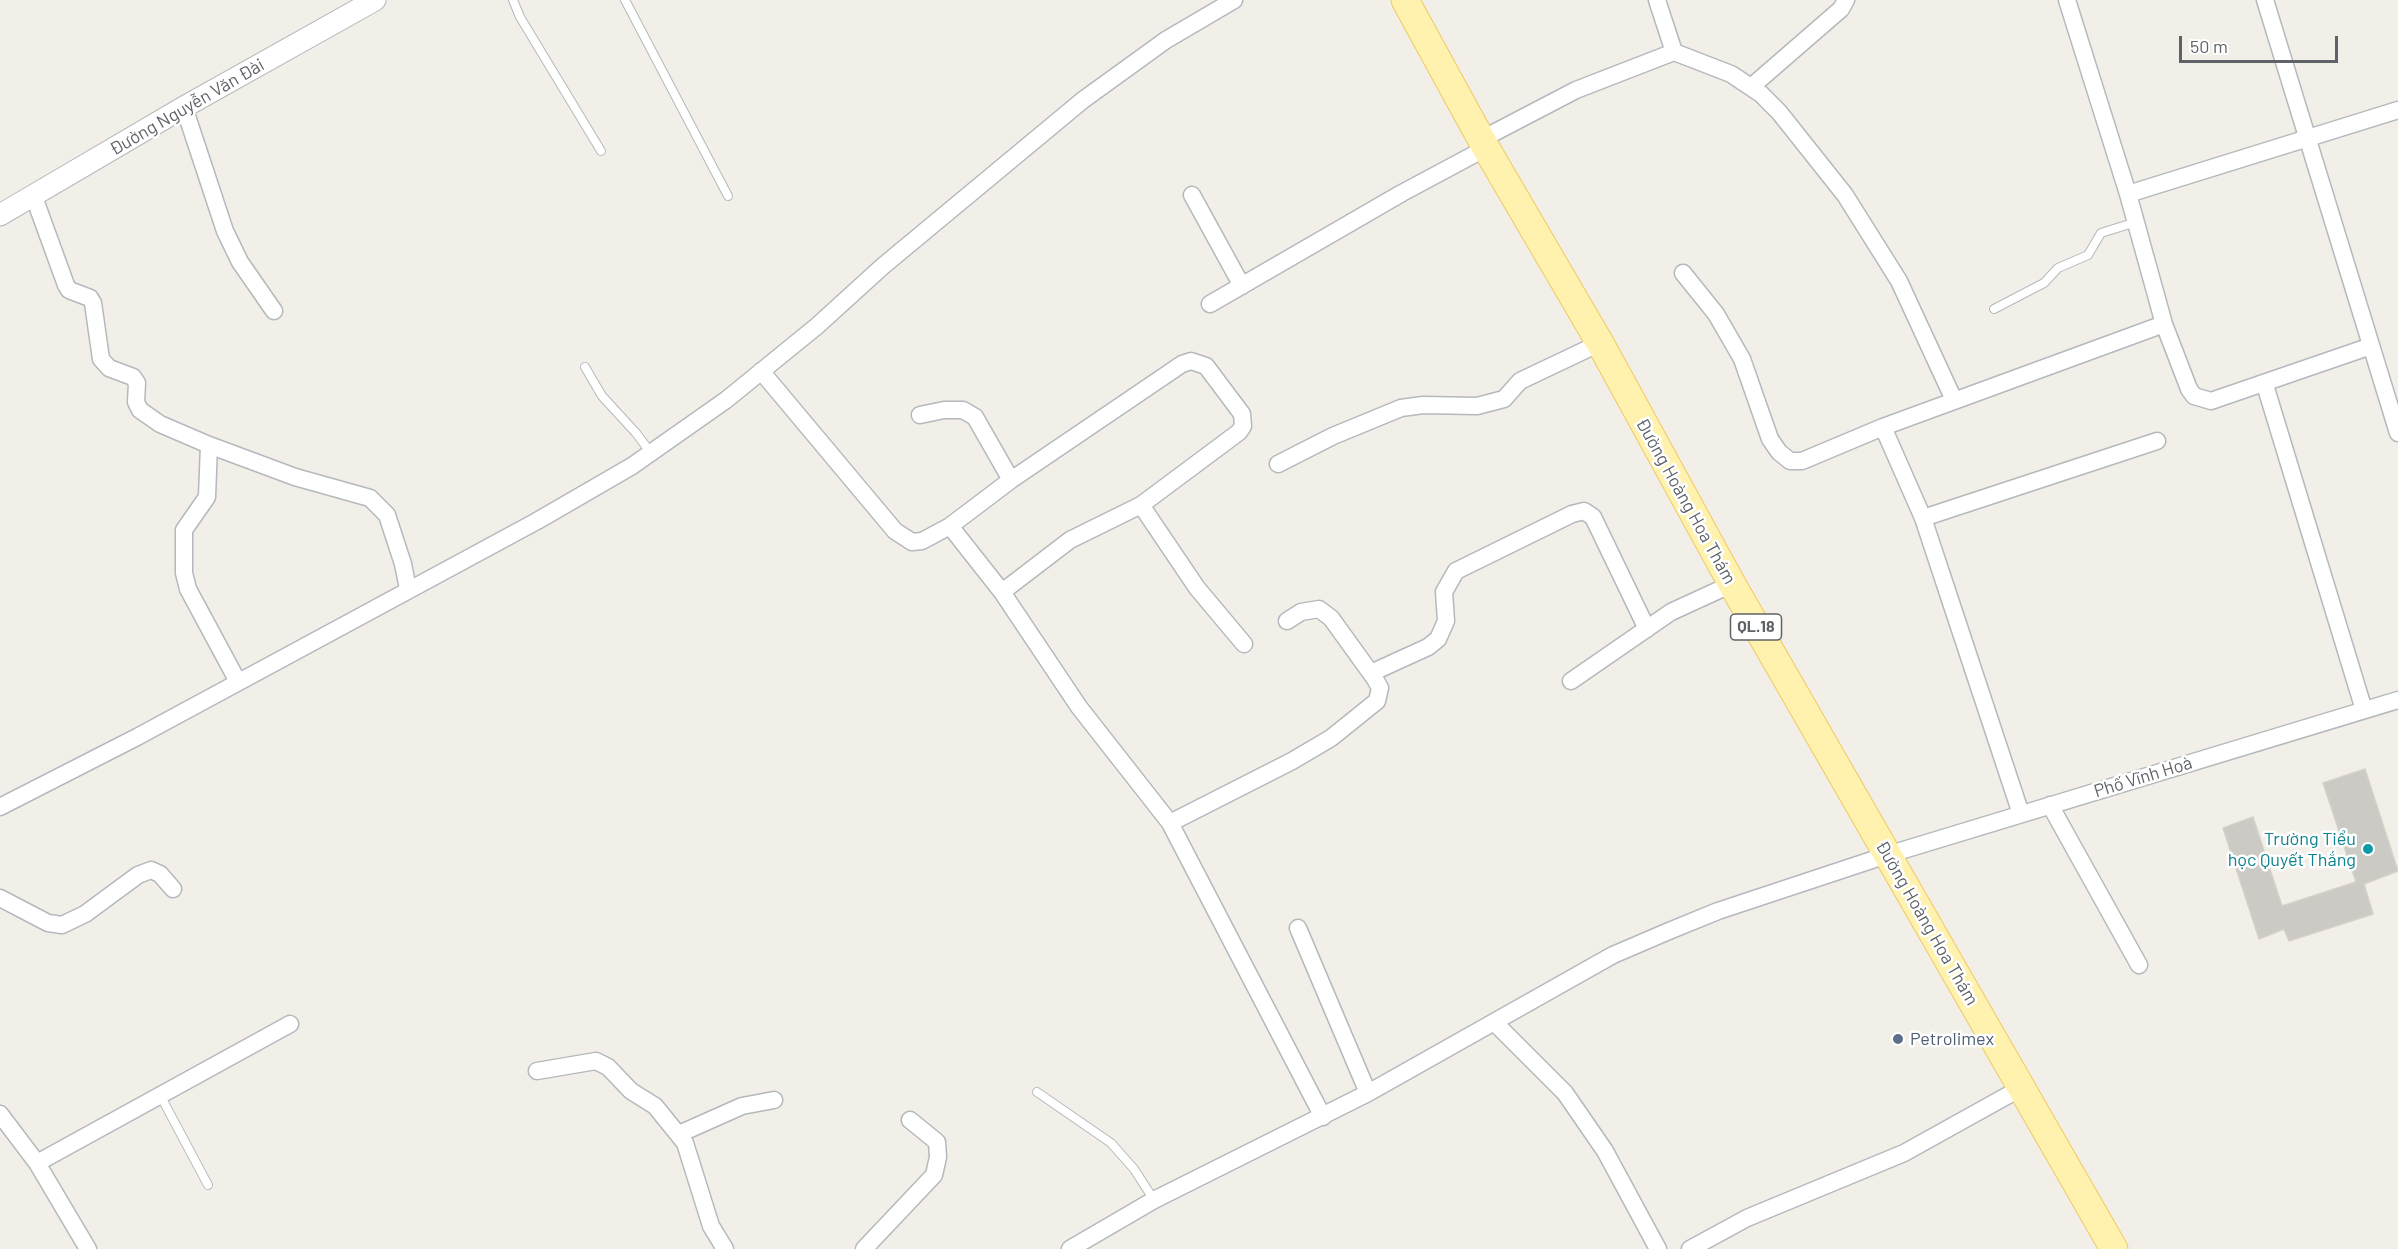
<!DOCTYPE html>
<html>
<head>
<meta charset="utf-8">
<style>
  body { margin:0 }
  #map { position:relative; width:2398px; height:1249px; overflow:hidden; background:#f1efe8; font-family:Barlow,sans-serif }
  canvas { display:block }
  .scale { position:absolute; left:2179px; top:36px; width:159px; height:27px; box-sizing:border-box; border:3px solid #5f6368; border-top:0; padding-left:8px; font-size:18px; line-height:21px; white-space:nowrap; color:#5f6368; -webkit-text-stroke:4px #fff; paint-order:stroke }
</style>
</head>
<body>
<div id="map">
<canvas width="2398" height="1249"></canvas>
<div class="scale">50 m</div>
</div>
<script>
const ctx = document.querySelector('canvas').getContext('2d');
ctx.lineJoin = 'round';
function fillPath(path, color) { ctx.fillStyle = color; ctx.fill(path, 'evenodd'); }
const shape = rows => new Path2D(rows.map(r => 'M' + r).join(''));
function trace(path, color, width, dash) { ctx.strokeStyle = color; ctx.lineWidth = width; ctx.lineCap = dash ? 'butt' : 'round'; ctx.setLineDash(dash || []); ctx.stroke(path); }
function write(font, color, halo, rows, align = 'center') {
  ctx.font = font + ' Barlow,sans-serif'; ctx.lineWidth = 5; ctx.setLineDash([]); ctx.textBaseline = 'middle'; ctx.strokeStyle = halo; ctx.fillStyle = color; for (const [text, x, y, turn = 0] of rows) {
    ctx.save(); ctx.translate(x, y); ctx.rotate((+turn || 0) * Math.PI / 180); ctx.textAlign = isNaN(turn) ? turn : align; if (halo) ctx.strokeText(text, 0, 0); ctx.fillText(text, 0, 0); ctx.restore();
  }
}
const building = shape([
  [2365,769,2398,871,2364,884,2373,914,2289,941,2284,929,2259,939,2223,828,2253,817,2282,906,2356,882,2323,783,2365,769]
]);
fillPath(building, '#cccac5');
trace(building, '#d6d1c6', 1.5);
const service = shape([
  [513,0,520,17,601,151],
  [625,0,728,196],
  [1994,309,2044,283,2058,268,2088,255,2101,233,2136,222],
  [585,367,602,396,636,433,651,453],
  [1037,1092,1111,1143,1134,1169,1154,1200],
  [160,1095,208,1185]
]);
const minor = shape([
  [1657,0,1674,52],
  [2067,0,2128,194,2164,324,2189,389,2194,396,2211,401,2371,346],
  [2265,0,2398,433],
  [1751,87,1841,9,1846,0],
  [184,107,225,231,240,262,274,311],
  [1482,139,1576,90,1674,52,1731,74,1761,94,1779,112,1845,195,1899,281,1954,400],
  [2128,194,2398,110],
  [1192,195,1242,286],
  [34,197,66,285,69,290,90,298,93,303,101,359,109,368,133,377,137,383,136,402,140,410,160,424,209,445,295,477,370,498,387,515,403,564,408,589],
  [1683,273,1716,314,1742,359,1770,439,1779,452,1790,461,1802,461,1883,427,2164,324],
  [1210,304,1402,193,1486,148],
  [761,371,895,531,912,542,922,541,950,526,1011,480,1182,364,1191,361,1206,366,1242,414,1243,426,1239,432,1141,505,1070,540,1002,592],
  [2265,385,2364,710],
  [920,415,944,410,963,410,975,417,1011,480],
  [1883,427,1923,518,2021,814],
  [209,445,207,497,184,530,184,573,188,589,237,680],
  [1278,464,1333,436,1401,408,1423,405,1477,406,1504,399,1520,381,1600,343],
  [1141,505,1197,588,1244,644],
  [1923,518,2157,441],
  [950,526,1002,592,1079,707,1170,823,1323,1117],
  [1371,673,1428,647,1438,639,1446,621,1444,592,1456,571,1572,514,1584,511,1593,517,1647,629],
  [1571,681,1671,612,1732,584],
  [2050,805,2139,965],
  [0,807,137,737,537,521,632,466,726,400,817,326,883,266,1083,100,1166,40,1234,0],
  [1170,823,1292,761,1331,738,1377,701,1380,688,1375,679,1331,618,1319,609,1301,612,1287,621],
  [0,898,48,923,62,925,85,914,138,875,151,870,160,874,173,889],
  [1298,928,1368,1093],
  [1495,1023,1565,1093,1605,1151,1658,1249],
  [537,1071,596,1061,608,1067,631,1091,655,1106,685,1143,711,1226,725,1249],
  [0,1114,37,1163,88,1249],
  [679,1134,742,1106,774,1100],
  [37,1163,290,1024],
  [864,1249,934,1175,938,1157,937,1142,910,1120],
  [1070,1249,1154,1200,1368,1093,1613,955,1669,931,1718,911,1887,855,2398,700],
  [1690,1249,1747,1218,1904,1153,2021,1088]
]);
const tertiary = shape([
  [0,215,184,107,375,0]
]);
const primary = shape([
  [1405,0,1486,148,1600,343,1732,584,2114,1249]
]);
trace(service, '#b5b8bc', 10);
trace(minor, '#b5b8bc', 19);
trace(tertiary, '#b5b8bc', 23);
trace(primary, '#f2c960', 29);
trace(service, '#fff', 8);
trace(minor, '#fff', 16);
trace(tertiary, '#fff', 21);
trace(primary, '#fff2af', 27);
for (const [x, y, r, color] of [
  [2368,849,6,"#0f9aa8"],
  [1898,1039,6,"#5c6f8a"]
]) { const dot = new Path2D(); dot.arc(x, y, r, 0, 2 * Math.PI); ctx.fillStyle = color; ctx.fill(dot); trace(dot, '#fff', 2); }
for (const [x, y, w] of [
  [1756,627,51]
]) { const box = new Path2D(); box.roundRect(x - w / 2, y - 13, w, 26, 4.5); ctx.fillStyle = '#fff'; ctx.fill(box); trace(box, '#5f6368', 1.5); }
write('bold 16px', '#5f6368', null, [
  ["QL.18",1756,627]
]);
write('18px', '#5f6368', '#fff', [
  ["Đường Nguyễn Văn Đài",187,107,-30],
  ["Đường Hoàng Hoa Thám",1686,501,61],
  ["Phố Vĩnh Hoà",2143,777,-17],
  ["Đường Hoàng Hoa Thám",1927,923,60]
]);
write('18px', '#0d838f', '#fff', [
  ["Trường Tiểu",2356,839],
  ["học Quyết Thắng",2356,860]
], 'right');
write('18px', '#4e5e75', '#fff', [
  ["Petrolimex",1910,1039]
], 'left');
</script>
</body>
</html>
